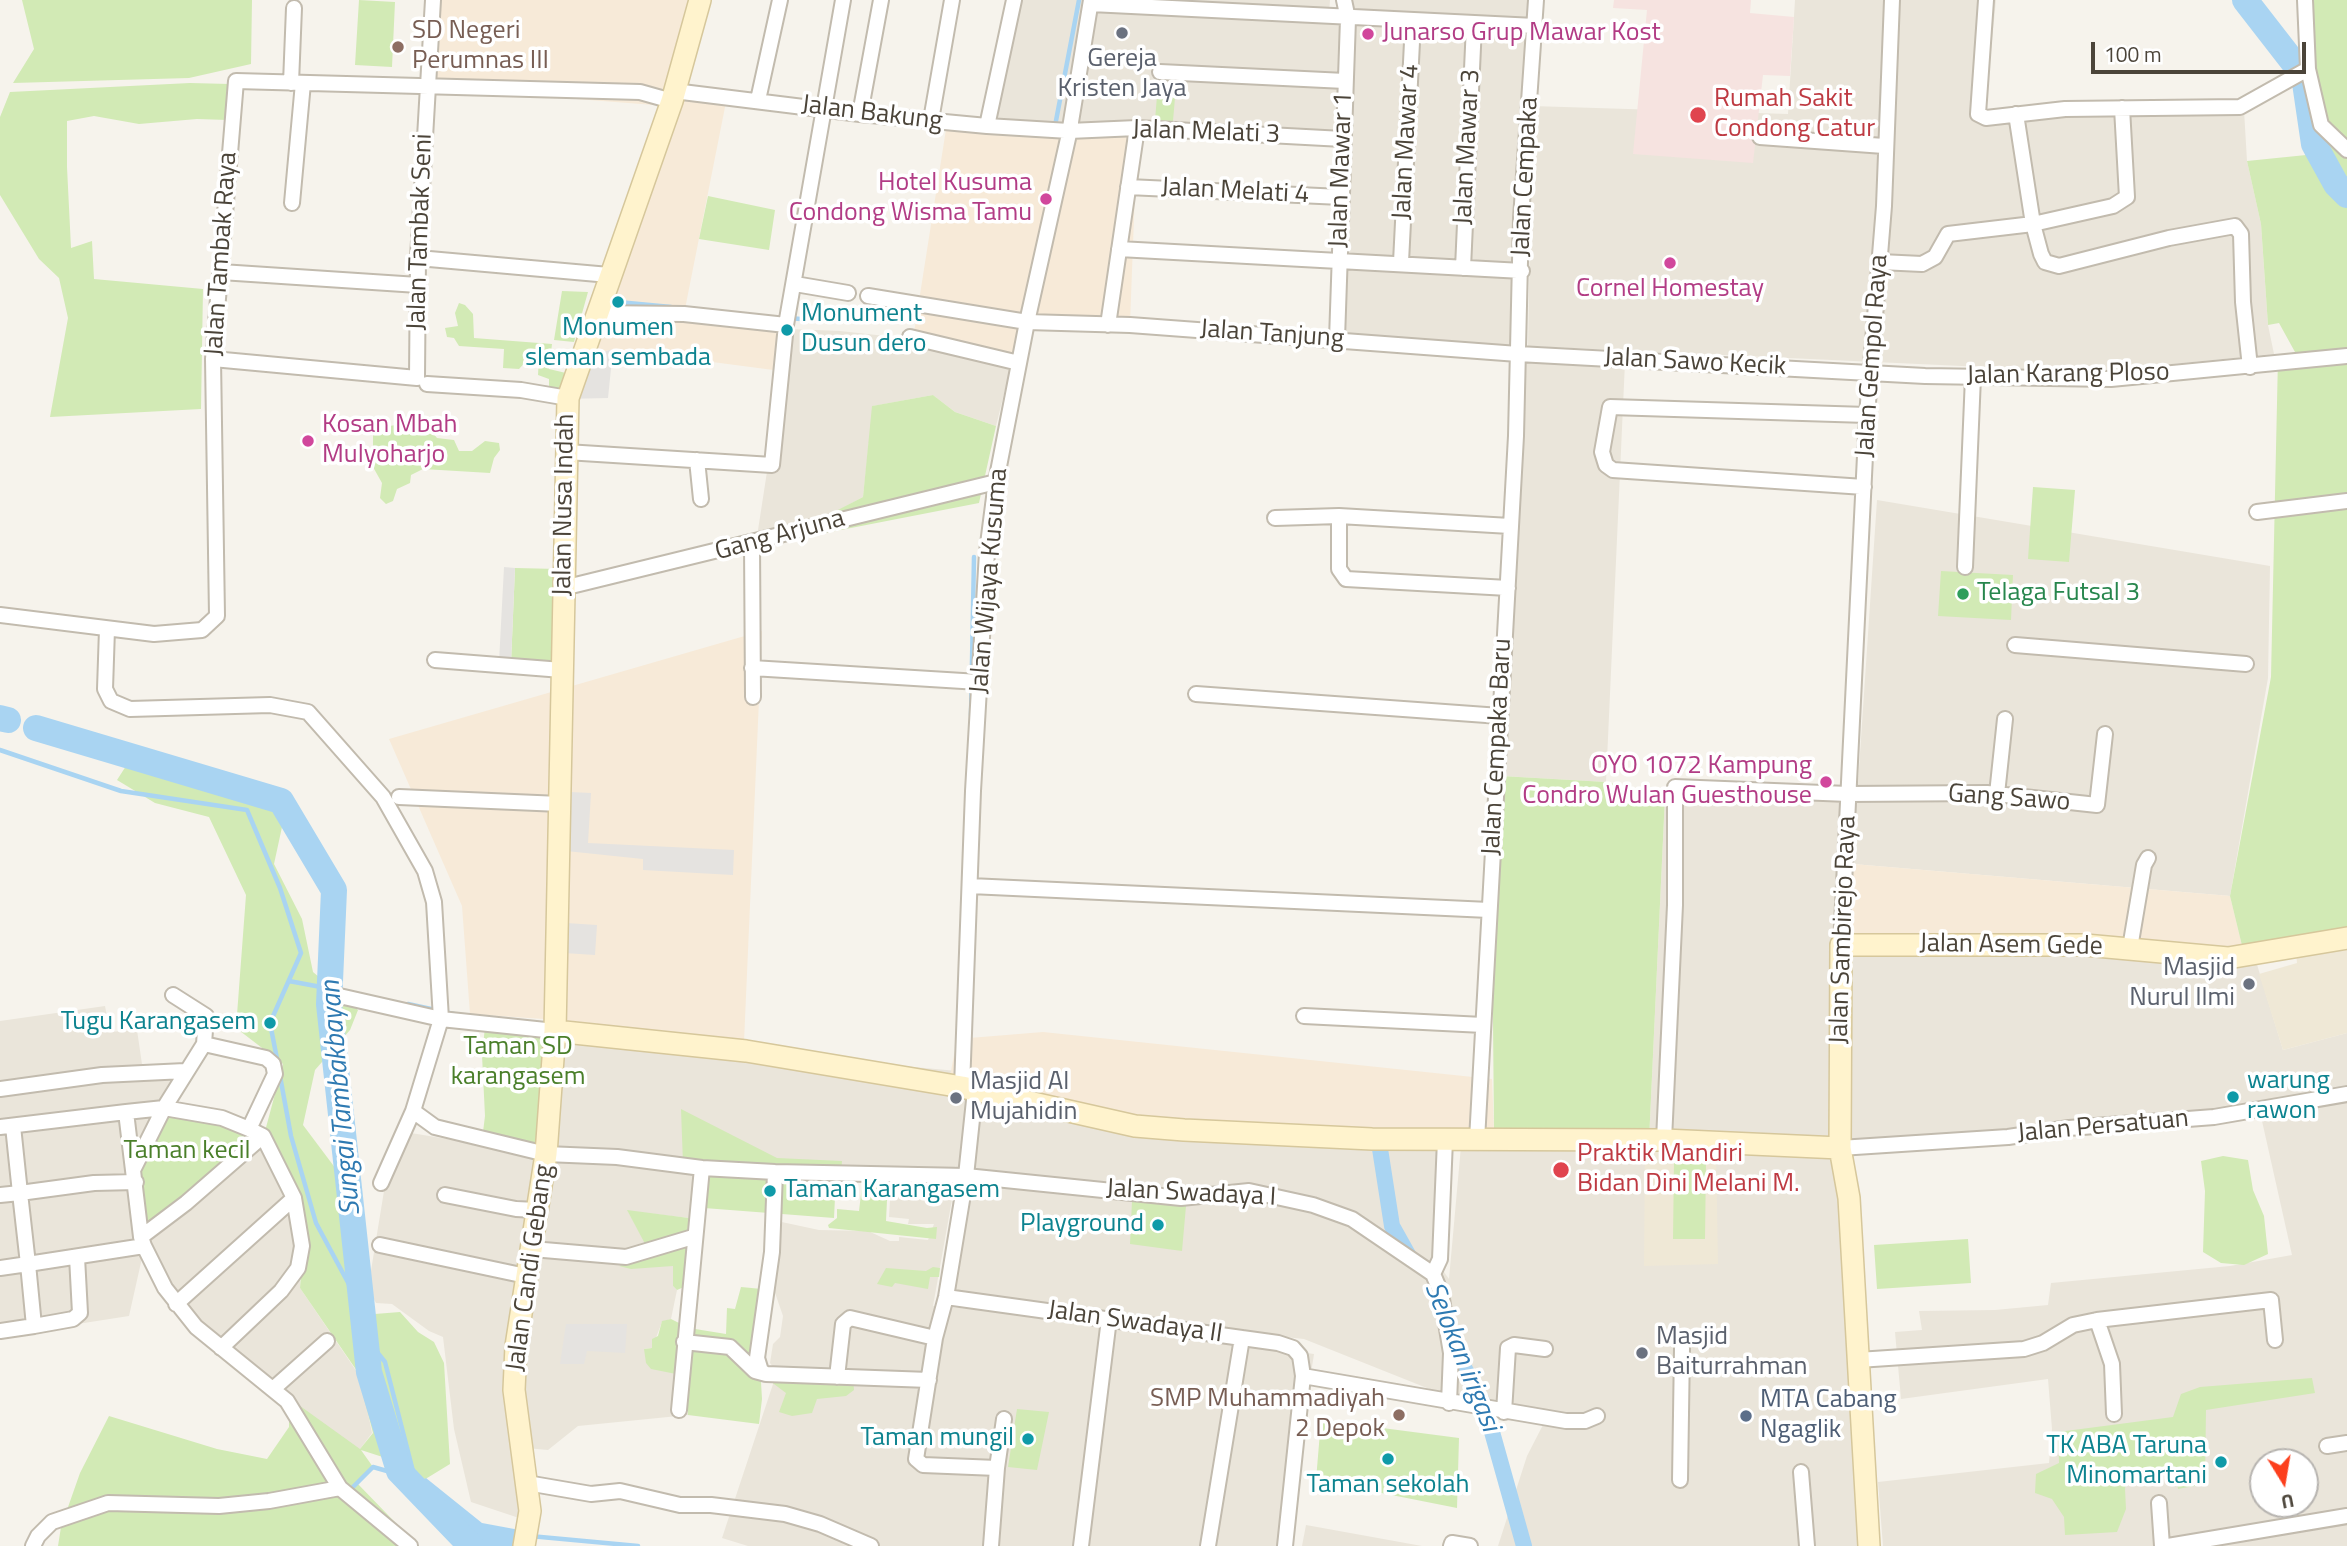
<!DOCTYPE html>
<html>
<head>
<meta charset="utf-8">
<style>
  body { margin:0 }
  #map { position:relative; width:2347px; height:1546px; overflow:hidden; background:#f6f3ec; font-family:"Titillium Web",sans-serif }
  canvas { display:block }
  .north { position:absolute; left:2249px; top:1448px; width:70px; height:70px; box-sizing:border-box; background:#fff; border:2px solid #b7b4b0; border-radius:50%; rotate:169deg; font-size:19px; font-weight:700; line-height:28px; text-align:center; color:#4b4439 }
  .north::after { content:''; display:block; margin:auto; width:24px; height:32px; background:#fc3f1d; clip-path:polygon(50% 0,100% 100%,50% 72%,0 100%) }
  .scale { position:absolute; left:2091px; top:42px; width:215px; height:32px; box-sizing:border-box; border:4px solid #4b4439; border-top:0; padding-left:9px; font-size:21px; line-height:24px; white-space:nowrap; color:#4b4439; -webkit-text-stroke:5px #fff; paint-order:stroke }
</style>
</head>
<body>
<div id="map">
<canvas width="2347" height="1546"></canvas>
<div class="north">U</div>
<div class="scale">100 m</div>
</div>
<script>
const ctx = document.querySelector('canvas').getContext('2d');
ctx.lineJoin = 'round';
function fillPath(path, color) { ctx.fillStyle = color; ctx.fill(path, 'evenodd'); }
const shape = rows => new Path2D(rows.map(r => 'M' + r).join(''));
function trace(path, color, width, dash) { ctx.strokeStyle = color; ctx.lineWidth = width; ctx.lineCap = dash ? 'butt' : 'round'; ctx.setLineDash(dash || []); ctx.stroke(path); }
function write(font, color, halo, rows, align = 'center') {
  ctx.font = font + ' "Titillium Web",sans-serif'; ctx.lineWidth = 7; ctx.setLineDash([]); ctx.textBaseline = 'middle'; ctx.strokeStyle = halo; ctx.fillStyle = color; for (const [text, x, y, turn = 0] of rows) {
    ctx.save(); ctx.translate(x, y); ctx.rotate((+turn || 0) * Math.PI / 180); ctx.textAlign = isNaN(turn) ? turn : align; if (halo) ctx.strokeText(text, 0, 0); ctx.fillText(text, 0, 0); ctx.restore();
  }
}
fillPath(shape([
  [1013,0,1084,0,1083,6,1348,19,1343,139,1065,139,988,130],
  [1102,0,1330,0,1329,14],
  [1350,0,1537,0,1532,106,1788,114,1795,0,1996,0,1985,113,2244,110,2247,161,2261,224,2268,325,2274,354,2092,372,1528,346,1532,120,1521,357,1625,362,1606,782,1501,776,1521,358,1338,338],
  [789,329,840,331,913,339,1012,362,996,426,955,412,933,395,873,406,863,497,754,556],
  [1877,500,2270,566,2268,678,2230,896,1853,864,1847,942,2255,958,2283,1050,2347,1033,2347,1546,1883,1546,1878,1482,2049,1463,2052,1429,2048,1379,1901,1399,1895,1332,1922,1330,1919,1311,1995,1310,2048,1305,2051,1283,2230,1266,2292,1255,2260,1112,1834,1151,1878,1546,1498,1546,1527,1456,1546,1419,1452,1398,1304,1339,943,1301,953,1194,933,1306,1025,1313,1314,1354,1284,1546,748,1546,722,1538,777,1372,770,1363,773,1344,780,1337,783,1316,772,1284,777,1221,819,1230,868,1231,890,1241,899,1241,899,1237,928,1240,934,1224,908,1224,909,1219,889,1217,891,1183,955,1179,956,1165,954,1173,694,1169,689,1218,628,1211,652,1255,622,1264,673,1266,673,1286,677,1290,671,1319,662,1322,652,1348,644,1349,676,1374,687,1395,688,1415,578,1426,548,1450,526,1448,518,1390,558,1034,968,1072,1444,1142,1436,1261,1449,1279,1462,1135,1649,1141,1665,796,1857,798],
  [2263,1462,2305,1462,2305,1504,2263,1504],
  [105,1006,110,1032,137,1030,143,1071,184,1070,163,1106,144,1249,129,1316,0,1336,0,1021],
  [411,1133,544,1155,514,1346,525,1520,471,1502,454,1429,443,1337,429,1331,392,1304,376,1303,368,1289,384,1191],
  [262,1139,293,1198,300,1246,300,1288,357,1372,365,1398,372,1433,360,1449,329,1462,289,1398,180,1303,144,1238],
  [1306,1525,1422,1546,1302,1546]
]), '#eae5da');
fillPath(shape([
  [436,0,702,0,678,94,727,97,684,314,788,328,781,371,613,349,580,359,610,311,667,106,433,88],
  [947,123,1065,139,1137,137,1130,324,1022,321,1012,362,913,339],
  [762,631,744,1042,573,1021,470,1014,462,906,389,739],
  [1853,864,2230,896,2245,958,1847,937],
  [1043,1032,1492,1079,1494,1130,1227,1133,947,1092,957,1039]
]), '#f7ead8');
fillPath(shape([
  [2347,940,2347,1033,2283,1050,2259,974,2297,963,2296,951],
  [1645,1144,1716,1147,1718,1264,1644,1266]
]), '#efe8d6');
fillPath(shape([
  [1614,0,1751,0,1750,13,1794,17,1790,76,1763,75,1753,163,1633,154,1647,10,1613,8]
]), '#f6e3e0');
fillPath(shape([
  [22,0,252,0,251,64,189,78,13,83,34,49],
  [359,0,395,2,392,67,355,65],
  [2307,0,2347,0,2347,933,2245,958,2230,896,2271,677,2278,357,2295,352,2279,323,2268,325,2261,224,2247,161,2316,154,2314,144,2321,151],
  [190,83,230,84,228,120,197,119,139,124,94,116,67,121,67,167,71,248,92,241,94,279,203,289,201,409,50,417,68,318,59,278,39,259,0,195,0,117,10,92],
  [1158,84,1176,86,1173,121,1155,120],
  [708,196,775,210,769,250,699,239],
  [562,291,588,292,574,342,554,340],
  [459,303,465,305,473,314,474,338,552,344,549,369,566,373,560,396,549,392,549,379,538,375,539,357,530,357,519,369,503,368,504,349,459,346,454,338,447,337,445,328,458,326,455,313],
  [933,395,955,412,996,426,979,503,774,543,863,497,872,406],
  [401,424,428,427,437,438,454,440,459,451,472,451,485,441,499,443,500,450,494,458,490,473,423,469,411,475,410,483,397,489,393,501,386,504,380,498,382,483,373,467,373,429],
  [2033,487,2075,490,2069,562,2028,559],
  [515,568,558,569,555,665,511,663],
  [1941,571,2013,575,2011,620,1938,616],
  [189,765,274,797,282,827,274,864,302,919,313,972,358,1010,350,1030,315,1070,303,1125,357,1197,367,1246,354,1303,360,1357,384,1428,369,1372,362,1315,400,1312,418,1332,434,1342,444,1363,450,1464,414,1486,395,1461,361,1450,373,1467,357,1483,418,1546,58,1546,61,1527,80,1473,109,1416,217,1449,267,1459,289,1427,289,1398,360,1449,373,1433,357,1371,300,1288,303,1246,264,1135,283,1064,236,1028,246,895,209,817,155,803,117,780,126,766,181,778],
  [1501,776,1606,782,1665,796,1649,1141,1494,1130,1492,913],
  [485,1027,558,1033,543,1151,482,1140,485,1116,482,1055],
  [681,1109,777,1158,842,1161,841,1173,683,1164],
  [165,1111,221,1120,260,1136,143,1234,135,1169],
  [2223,1156,2248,1160,2253,1190,2264,1216,2268,1254,2244,1265,2221,1263,2203,1252,2205,1191,2201,1161],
  [1674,1161,1706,1162,1705,1239,1673,1239],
  [705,1169,836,1177,834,1218,704,1208],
  [863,1177,888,1179,886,1221,927,1228,937,1227,936,1239,829,1228,828,1225,837,1218,837,1209,859,1211],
  [1132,1201,1186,1206,1182,1251,1130,1244],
  [627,1210,689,1218,687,1233,691,1284,677,1290,673,1286,673,1266,631,1269,619,1266,651,1255],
  [1968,1239,1971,1283,1877,1289,1874,1245],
  [933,1267,940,1268,939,1277,930,1277,928,1289,895,1283,892,1287,877,1284,886,1268,926,1271],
  [741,1287,762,1289,757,1375,761,1382,762,1399,759,1424,688,1415,687,1395,676,1374,651,1369,646,1363,644,1349,652,1348,652,1339,658,1336,662,1321,671,1319,689,1328,726,1334,727,1308,735,1309],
  [762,1375,853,1379,854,1390,846,1396,817,1399,812,1413,792,1416,779,1412,786,1393],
  [2312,1378,2315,1393,2206,1410,2205,1484,2178,1489,2176,1477,2162,1473,2129,1478,2125,1488,2126,1509,2117,1532,2065,1535,2064,1517,2052,1499,2035,1493,2036,1474,2059,1463,2058,1432,2173,1417,2181,1394,2200,1387],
  [1017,1409,1049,1412,1037,1470,1008,1467],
  [1321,1420,1459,1438,1457,1508,1316,1480]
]), '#d2eab5');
fillPath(shape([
  [613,349,608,398,564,399,580,359],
  [504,567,515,568,511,663,499,662],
  [570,792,591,793,588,843,734,850,733,875,643,870,643,859,566,851],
  [566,923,597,925,595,955,564,953],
  [566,1324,627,1324,625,1353,587,1351,584,1364,560,1364]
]), '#e5e3e0');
fillPath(shape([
  [426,1478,482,1523,525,1531,521,1546,476,1546,414,1486]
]), '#a9d4f2');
trace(shape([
  [1055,126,1079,0],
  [614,309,618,302,671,307],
  [788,318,801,319],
  [971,715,974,557],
  [0,750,121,791,247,810,280,888,301,953,270,1023,278,1064],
  [289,981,337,990],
  [408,1004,454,1014],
  [280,1076,291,1136,316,1223,352,1290,373,1347,385,1362,415,1479,424,1485],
  [349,1491,373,1467,415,1479],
  [530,1536,638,1546]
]), '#a9d4f2', 4.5);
trace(shape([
  [1378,1136,1392,1226,1411,1260],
  [1449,1339,1485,1407,1524,1546]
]), '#a9d4f2', 16);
trace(shape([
  [2245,0,2304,76,2314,144,2336,184,2347,195],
  [0,718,8,720],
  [36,728,281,801,334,890,329,1004,369,1372,399,1471,471,1546]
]), '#a9d4f2', 26);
const street = shape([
  [1986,0,1978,114,1986,118,2065,109,2240,107,2308,69,2305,0],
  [1091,4,1535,26],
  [2308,69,2321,125,2347,150],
  [1160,72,1345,81],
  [291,83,294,8],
  [674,91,860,114,987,126,1069,131,1137,128,1343,139],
  [758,100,780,0],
  [860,114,881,0],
  [2016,114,2033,224,2113,206,2127,197,2122,108],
  [931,120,952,0],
  [987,126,1014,0],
  [1760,137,1884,146],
  [1128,187,1341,197],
  [292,203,303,83],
  [1119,249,1522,271],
  [418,258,609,275],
  [1401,262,1413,22],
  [1880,262,1922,264,1935,257,1948,234,2033,224,2041,254,2045,262,2059,266,2169,238,2235,226,2241,234,2243,302,2250,367],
  [1463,268,1474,25],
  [221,272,418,285],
  [795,284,848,293],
  [868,296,1027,322,1130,325,1518,354,1925,376,2111,379,2347,356],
  [597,313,684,314,786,325],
  [1108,325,1137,128],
  [910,337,1019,363],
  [1337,339,1348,19,1344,0],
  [213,359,417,378,418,258,433,0],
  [427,384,521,390,568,398],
  [566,452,772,465,786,325,843,0],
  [697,460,701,499],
  [1864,487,1613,470,1606,465,1602,452,1610,407,1867,415],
  [2257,512,2347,501],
  [1339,516,1339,569,1346,579,1508,588],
  [1275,518,1339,516,1510,526],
  [752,544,753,697],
  [1965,567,1973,377],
  [563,588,996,482],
  [0,615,154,634,202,630,217,616,213,359,236,81,640,92,672,101],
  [107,629,105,689,111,701,130,709,270,705,308,712,383,797,425,871,434,902,441,1019,413,1111,381,1183],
  [2015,645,2246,664],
  [435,660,562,670],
  [752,668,979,682],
  [1196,694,1500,716],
  [1997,794,2005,719],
  [399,797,560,804],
  [970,886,1489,910],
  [1841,945,1867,415,1884,206,1892,0],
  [2130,948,2144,865,2148,858],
  [335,995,441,1019,555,1031],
  [1304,1016,1483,1025],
  [204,1044,266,1058,273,1064,275,1074,249,1129],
  [962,1087,973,791,987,552,996,482,1027,322,1069,134,1091,0],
  [0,1089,102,1075,185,1071],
  [975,1091,966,1176,946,1297,935,1338,916,1459,923,1465,997,1468,991,1546],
  [413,1111,435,1127,546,1154,617,1157,702,1168,775,1172,966,1176,1181,1198,1249,1191,1313,1205,1352,1219,1433,1274,1441,1293,1451,1353,1449,1403],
  [126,1112,164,1108,222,1118,249,1129,263,1136,294,1198,176,1304],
  [13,1126,20,1193,94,1183,136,1182],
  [0,1127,126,1112,141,1237],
  [1477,1140,1516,436,1521,218,1536,0],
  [1664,1140,1675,905,1675,787,1848,794,1987,793,2097,805,2105,734],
  [1840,1148,2008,1137,2069,1128,2214,1117,2347,1094],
  [134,1168,164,1108,204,1044,206,1016,173,995],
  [0,1195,20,1193,28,1264,0,1268],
  [445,1195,516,1209,536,1210],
  [380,1245,526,1276],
  [144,1246,165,1288,196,1327,287,1401,340,1488],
  [532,1249,626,1257,693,1237],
  [77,1257,80,1313,73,1319,34,1326,28,1264,144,1246,141,1237,186,1203,263,1136],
  [1433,1274,1440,1259,1445,1140],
  [946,1297,1278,1343,1293,1348,1300,1356,1303,1376,1285,1546],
  [2097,1320,2112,1364,2114,1414],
  [0,1331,34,1326],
  [684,1342,730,1347,755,1371,766,1374,929,1380],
  [221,1348,281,1291,298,1268,302,1246,294,1198],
  [1858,1360,2024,1349,2043,1343,2073,1325,2097,1320,2271,1300,2275,1340],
  [766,1374,761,1371,757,1358,772,1252,775,1172],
  [1303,1376,1566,1421,1585,1421,1597,1416],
  [837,1377,843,1324,850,1318,935,1338],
  [273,1389,327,1341],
  [679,1410,702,1168],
  [1504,1412,1508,1348,1514,1345,1545,1349],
  [2327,1446,2347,1443],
  [997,1468,1004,1419],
  [1801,1472,1807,1546],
  [1680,1480,1682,1348],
  [527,1483,591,1494,620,1491,680,1505,711,1505,785,1514,820,1524,871,1546],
  [2159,1503,2162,1546],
  [33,1546,38,1536,52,1522,108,1503,219,1506,269,1501,340,1488,410,1546],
  [1081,1546,1109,1319],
  [1208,1546,1242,1338],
  [1451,1546,1452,1543,1470,1546],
  [2168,1546,2347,1516]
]);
const secondary = shape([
  [555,1031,746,1051,962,1087,1135,1126,1184,1130,1372,1139,1664,1140,1840,1148],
  [524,1546,530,1511,514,1390,516,1346,546,1154,555,1031,568,398,672,101,700,0],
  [1869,1546,1849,1198,1840,1148,1841,945,2085,945,2228,958,2347,938]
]);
trace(street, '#c2bbae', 18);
trace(secondary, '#d6c79b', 24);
trace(street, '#fff', 14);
trace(secondary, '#fff3cd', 21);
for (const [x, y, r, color] of [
  [1122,33,7,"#6b7280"],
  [1368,34,7,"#d1479c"],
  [398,47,7,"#8d6e63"],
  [1698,115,9,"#e0444e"],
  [1046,199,7,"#d1479c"],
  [1670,263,7,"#d1479c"],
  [618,302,7,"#0f9aa8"],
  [787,330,7,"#0f9aa8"],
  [308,441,7,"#d1479c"],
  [1963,594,7,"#2e9e5b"],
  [1826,782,7,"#d1479c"],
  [2249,984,7,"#6b7280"],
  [270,1023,7,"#0f9aa8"],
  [2233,1097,7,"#0f9aa8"],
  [956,1098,7,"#6b7280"],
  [1561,1170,9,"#e0444e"],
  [770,1191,7,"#0f9aa8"],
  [1158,1225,7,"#0f9aa8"],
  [1642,1353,7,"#6b7280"],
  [1399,1415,7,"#8d6e63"],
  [1746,1416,7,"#5c6f8a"],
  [1028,1439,7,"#0f9aa8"],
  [1388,1459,7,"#0f9aa8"],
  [2221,1462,7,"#0f9aa8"]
]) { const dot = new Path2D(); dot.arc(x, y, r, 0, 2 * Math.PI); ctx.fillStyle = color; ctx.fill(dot); trace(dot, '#fff', 2.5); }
write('26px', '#785e54', '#fff', [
  ["SD Negeri",412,32],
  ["Perumnas III",412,62],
  ["SMP Muhammadiyah",1385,1400,"right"],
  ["2 Depok",1385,1430,"right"]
], 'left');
write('26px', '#b23c85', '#fff', [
  ["Junarso Grup Mawar Kost",1382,34],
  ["Hotel Kusuma",1032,184,"right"],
  ["Condong Wisma Tamu",1032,214,"right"],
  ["Cornel Homestay",1670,290,"center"],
  ["Kosan Mbah",322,426],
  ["Mulyoharjo",322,456],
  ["OYO 1072 Kampung",1812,767,"right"],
  ["Condro Wulan Guesthouse",1812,797,"right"]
], 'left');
write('26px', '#5b616d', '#fff', [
  ["Gereja",1122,60,"center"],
  ["Kristen Jaya",1122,90,"center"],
  ["Masjid",2235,969,"right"],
  ["Nurul Ilmi",2235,999,"right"],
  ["Masjid Al",970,1083],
  ["Mujahidin",970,1113],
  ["Masjid",1656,1338],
  ["Baiturrahman",1656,1368]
], 'left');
write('26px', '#be3a42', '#fff', [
  ["Rumah Sakit",1714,100],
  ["Condong Catur",1714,130],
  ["Praktik Mandiri",1577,1155],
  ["Bidan Dini Melani M.",1577,1185]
], 'left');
write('26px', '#4b4439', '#fff', [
  ["Jalan Bakung",872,114,7],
  ["Jalan Melati 3",1206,133,2],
  ["Jalan Mawar 4",1407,142,-87],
  ["Jalan Mawar 3",1468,147,-87],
  ["Jalan Mawar 1",1342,170,-88],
  ["Jalan Cempaka",1526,177,-87],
  ["Jalan Melati 4",1235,192,3],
  ["Jalan Tambak Seni",421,232,-88],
  ["Jalan Tambak Raya",222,254,-86],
  ["Jalan Tanjung",1272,335,4],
  ["Jalan Gempol Raya",1873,356,-86],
  ["Jalan Sawo Kecik",1695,363,3],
  ["Jalan Karang Ploso",2068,375,-1],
  ["Jalan Nusa Indah",565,505,-89],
  ["Gang Arjuna",780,536,-15],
  ["Jalan Wijaya Kusuma",990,581,-85],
  ["Jalan Cempaka Baru",1498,747,-87],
  ["Gang Sawo",2009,799,4],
  ["Jalan Sambirejo Raya",1844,930,-88],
  ["Jalan Asem Gede",2011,946,1],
  ["Jalan Persatuan",2103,1127,-5],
  ["Jalan Swadaya I",1191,1194,3],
  ["Jalan Candi Gebang",531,1268,-82],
  ["Jalan Swadaya II",1135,1323,8]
]);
write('26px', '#0d838f', '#fff', [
  ["Monument",801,315,"left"],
  ["Dusun dero",801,345,"left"],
  ["Monumen",618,329,"center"],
  ["sleman sembada",618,359,"center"],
  ["Tugu Karangasem",256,1023],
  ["warung",2247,1082,"left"],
  ["rawon",2247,1112,"left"],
  ["Taman Karangasem",784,1191,"left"],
  ["Playground",1144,1225],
  ["Taman mungil",1014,1439],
  ["TK ABA Taruna",2207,1447],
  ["Minomartani",2207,1477],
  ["Taman sekolah",1388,1486,"center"]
], 'right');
write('26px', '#27864d', '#fff', [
  ["Telaga Futsal 3",1977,594]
], 'left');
write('26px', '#4a7f2a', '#fff', [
  ["Taman SD",518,1048],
  ["karangasem",518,1078],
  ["Taman kecil",187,1152]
]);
write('26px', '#4e5e75', '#fff', [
  ["MTA Cabang",1760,1401],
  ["Ngaglik",1760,1431]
], 'left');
write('italic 28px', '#2e7ab2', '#fff', [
  ["Sungai Tambakbayan",342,1098,-95],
  ["Selokan irigasi",1461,1357,68]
]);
</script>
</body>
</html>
